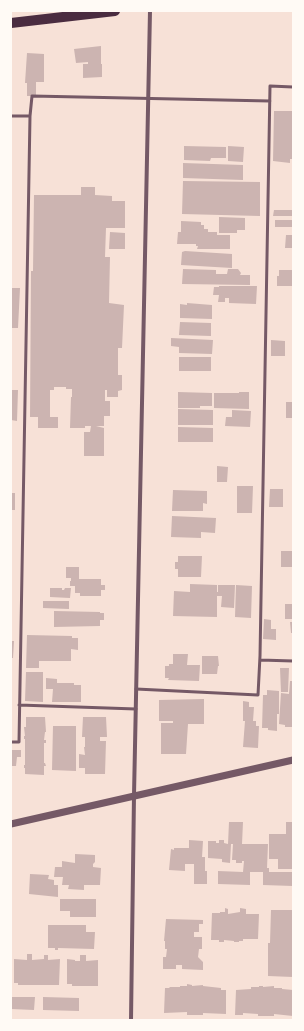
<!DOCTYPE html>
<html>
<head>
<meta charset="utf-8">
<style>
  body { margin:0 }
  #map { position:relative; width:304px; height:1031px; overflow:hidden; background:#f7e1d7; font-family:"PT Sans Narrow",sans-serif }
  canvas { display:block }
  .frame { position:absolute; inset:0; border:12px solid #fffaf5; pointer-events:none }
</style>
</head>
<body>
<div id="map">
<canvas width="304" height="1031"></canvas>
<div class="frame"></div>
</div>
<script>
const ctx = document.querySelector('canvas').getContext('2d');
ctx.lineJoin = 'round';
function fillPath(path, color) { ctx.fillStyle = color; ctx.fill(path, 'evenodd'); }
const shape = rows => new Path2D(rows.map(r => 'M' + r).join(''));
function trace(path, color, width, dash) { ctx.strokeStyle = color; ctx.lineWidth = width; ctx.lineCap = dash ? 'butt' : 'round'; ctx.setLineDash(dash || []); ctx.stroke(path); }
fillPath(shape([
  [101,46,101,64,102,64,102,77,83,78,83,64,88,64,88,62,76,63,74,49],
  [27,53,44,54,44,82,36,82,36,96,27,96,27,83,25,83],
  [274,111,293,111,293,159,290,159,290,163,273,161],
  [184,146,226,147,226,158,211,158,210,161,184,160],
  [228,146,244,147,243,162,228,161],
  [183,163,243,165,243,180,183,178],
  [183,181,260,182,260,216,182,214],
  [81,187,95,187,95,195,112,196,112,201,125,201,125,228,106,228,105,257,110,257,109,303,124,305,122,348,118,348,118,375,122,375,122,390,118,391,118,397,107,397,107,390,105,390,105,401,110,401,110,416,104,416,104,426,96,426,104,428,104,456,84,456,84,432,90,432,91,426,85,426,85,428,70,428,71,397,72,397,72,389,66,389,66,387,54,387,54,390,50,390,50,417,58,417,58,428,38,428,38,417,30,417,31,271,33,271,34,195,81,195],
  [274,210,293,210,293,216,273,216],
  [219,217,245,218,245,230,237,230,237,233,219,233],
  [275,220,293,220,293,227,275,227],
  [181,221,201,222,201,225,204,225,204,229,208,229,208,232,217,232,217,235,230,235,230,249,197,249,198,246,196,246,196,244,177,244,178,232,181,232],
  [110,232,125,233,125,249,109,249],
  [286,235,293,235,293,248,285,248],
  [185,251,232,254,232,268,181,265,182,252],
  [183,269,216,270,216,274,227,274,228,269,238,269,241,273,240,275,250,275,250,285,182,284],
  [279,270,293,270,293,286,277,286,277,276,279,276],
  [219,286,257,286,256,304,229,303,229,298,225,298,225,302,218,302,219,295,213,295,214,287,219,287],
  [11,288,20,288,18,328,11,328],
  [187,303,212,305,212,319,180,318,180,304,187,305],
  [180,322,211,323,211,336,179,335],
  [171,338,213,340,212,354,179,353,179,347,171,346],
  [271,340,285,341,285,356,271,356],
  [179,357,211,357,211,371,179,371],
  [11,390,18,390,17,421,11,420],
  [178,392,212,393,212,406,200,406,200,408,178,408],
  [239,392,249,392,249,409,214,408,214,393,239,393],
  [286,402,293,402,293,418,286,418],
  [178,409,213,410,213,425,178,425],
  [232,410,251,411,250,427,225,426,226,417,232,417],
  [178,427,213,428,213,442,178,442],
  [217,466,228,467,227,482,217,482],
  [237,486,253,486,252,513,237,513],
  [270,489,283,489,283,507,269,507],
  [173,490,207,491,207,504,203,503,203,511,172,511],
  [11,493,15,493,15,510,11,510],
  [172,516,216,518,215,533,201,532,201,538,171,537],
  [281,551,293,551,293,567,281,567],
  [178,556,202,556,201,577,178,577,178,569,175,569,175,562,178,562],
  [66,567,79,567,79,579,101,579,101,585,105,585,105,590,101,590,101,596,80,596,80,593,75,593,75,586,70,586,70,581,71,581,71,578,66,578],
  [190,584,217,585,217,592,218,592,218,585,235,585,234,608,221,607,222,596,217,596,217,617,173,616,174,591,190,592],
  [236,585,252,586,251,618,235,617],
  [50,588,62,588,62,590,64,590,65,588,71,588,70,598,50,597],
  [43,601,69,601,69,609,43,608],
  [285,604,293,604,293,619,285,619],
  [54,611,100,612,100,613,104,613,104,620,100,620,100,626,54,627],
  [264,619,271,620,271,629,276,629,276,640,263,639],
  [290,622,293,622,293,633,291,633],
  [27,635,72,636,72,638,78,638,78,650,71,649,71,661,39,661,39,668,26,668],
  [11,641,14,641,13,658,11,658],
  [173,654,188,654,187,665,200,665,199,681,168,680,169,678,165,678,165,666,169,666,169,664,173,664],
  [202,656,218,656,219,666,218,666,217,674,202,674],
  [280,668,289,668,288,692,281,692],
  [26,672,43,672,43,702,25,701],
  [46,678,57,679,57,683,74,683,74,685,81,685,81,702,52,702,53,689,46,689],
  [290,681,293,681,293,727,285,727,285,725,279,724,281,693,289,694],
  [267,690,279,691,279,714,277,714,277,731,268,730,268,728,262,728,263,695,267,695],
  [204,699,204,724,188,724,186,754,161,754,161,723,173,723,173,721,159,721,159,700],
  [243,701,249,702,249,707,254,707,253,721,256,721,256,726,259,726,258,748,243,747,245,721,243,721],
  [26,717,45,717,46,732,45,732,44,740,46,740,46,743,44,743,44,763,45,763,46,766,44,766,44,775,25,774,25,768,24,768,24,765,25,765,25,739,24,739,24,736,25,736,24,727,26,727],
  [83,717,106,717,107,737,100,737,100,741,106,741,105,774,85,774,85,768,79,768,79,754,85,755,84,747,85,747,85,737,82,737],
  [53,726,76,726,76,771,52,770],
  [11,750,21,750,21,757,17,757,16,766,11,766],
  [229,822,243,822,242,844,268,844,267,868,269,868,269,872,293,872,293,886,263,885,263,872,250,872,250,885,218,884,218,871,243,872,244,861,242,861,242,863,236,863,236,860,232,860,233,844,231,844,230,863,222,862,222,859,208,858,208,841,216,841,216,843,219,843,219,840,224,840,224,843,228,844],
  [286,822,293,822,292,869,278,869,278,859,269,859,269,834,286,834],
  [189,840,203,841,202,857,205,857,205,871,207,871,207,884,194,884,194,864,185,864,185,871,169,870,171,849,174,850,174,848,189,848],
  [75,854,95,855,95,862,93,864,93,867,101,868,100,885,84,885,84,890,68,889,69,885,62,885,63,877,54,877,55,867,62,867,62,861,75,863],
  [30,874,49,875,48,879,54,880,54,885,58,885,58,897,29,894],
  [60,899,96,899,96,917,70,917,70,911,60,911],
  [225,908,228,909,228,914,240,912,240,908,246,909,246,914,259,914,258,939,243,939,243,941,239,941,239,942,234,942,234,941,224,940,224,942,219,942,219,940,211,940,212,913,220,913,220,912,225,912],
  [271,910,293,910,293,977,268,976,268,943,270,943],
  [166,919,203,920,203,924,199,924,199,932,194,932,194,937,202,937,202,949,199,949,198,957,203,962,203,970,182,969,182,965,176,965,176,969,163,969,163,957,166,957,167,949,165,949,165,941,164,941],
  [48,925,86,925,86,932,95,932,94,949,58,948,58,950,55,950,55,948,48,948],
  [27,954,32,954,32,960,44,959,44,955,48,955,48,960,60,959,59,985,18,985,18,983,14,983,14,959,27,960],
  [80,955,86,955,86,961,98,960,98,986,72,986,72,984,67,984,67,959,75,960,75,961,80,961],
  [187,984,192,985,192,986,203,985,203,986,221,988,221,990,226,990,226,1014,203,1013,203,1015,187,1015,187,1012,164,1013,165,988,169,988,170,987,180,987,180,986,187,986],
  [259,986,263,986,263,987,274,986,274,988,282,988,282,989,293,990,293,1016,274,1014,274,1016,258,1016,258,1014,243,1013,243,1015,235,1015,236,990,251,989,251,987,259,987],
  [11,997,35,997,34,1010,11,1009],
  [43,997,79,998,79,1011,43,1010]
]), '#ccb4b1');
trace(shape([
  [11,116,30,116],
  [260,660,293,661],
  [136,689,258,695,260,656,270,86,293,87],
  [19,705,136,709],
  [11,742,19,742,30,116,32,96,270,101]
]), '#755966', 3);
trace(shape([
  [131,1020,134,795,150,11]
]), '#755966', 4);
trace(shape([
  [11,824,293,760]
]), '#755966', 7);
trace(shape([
  [11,23,115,11]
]), '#4a2c40', 10);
</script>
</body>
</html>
